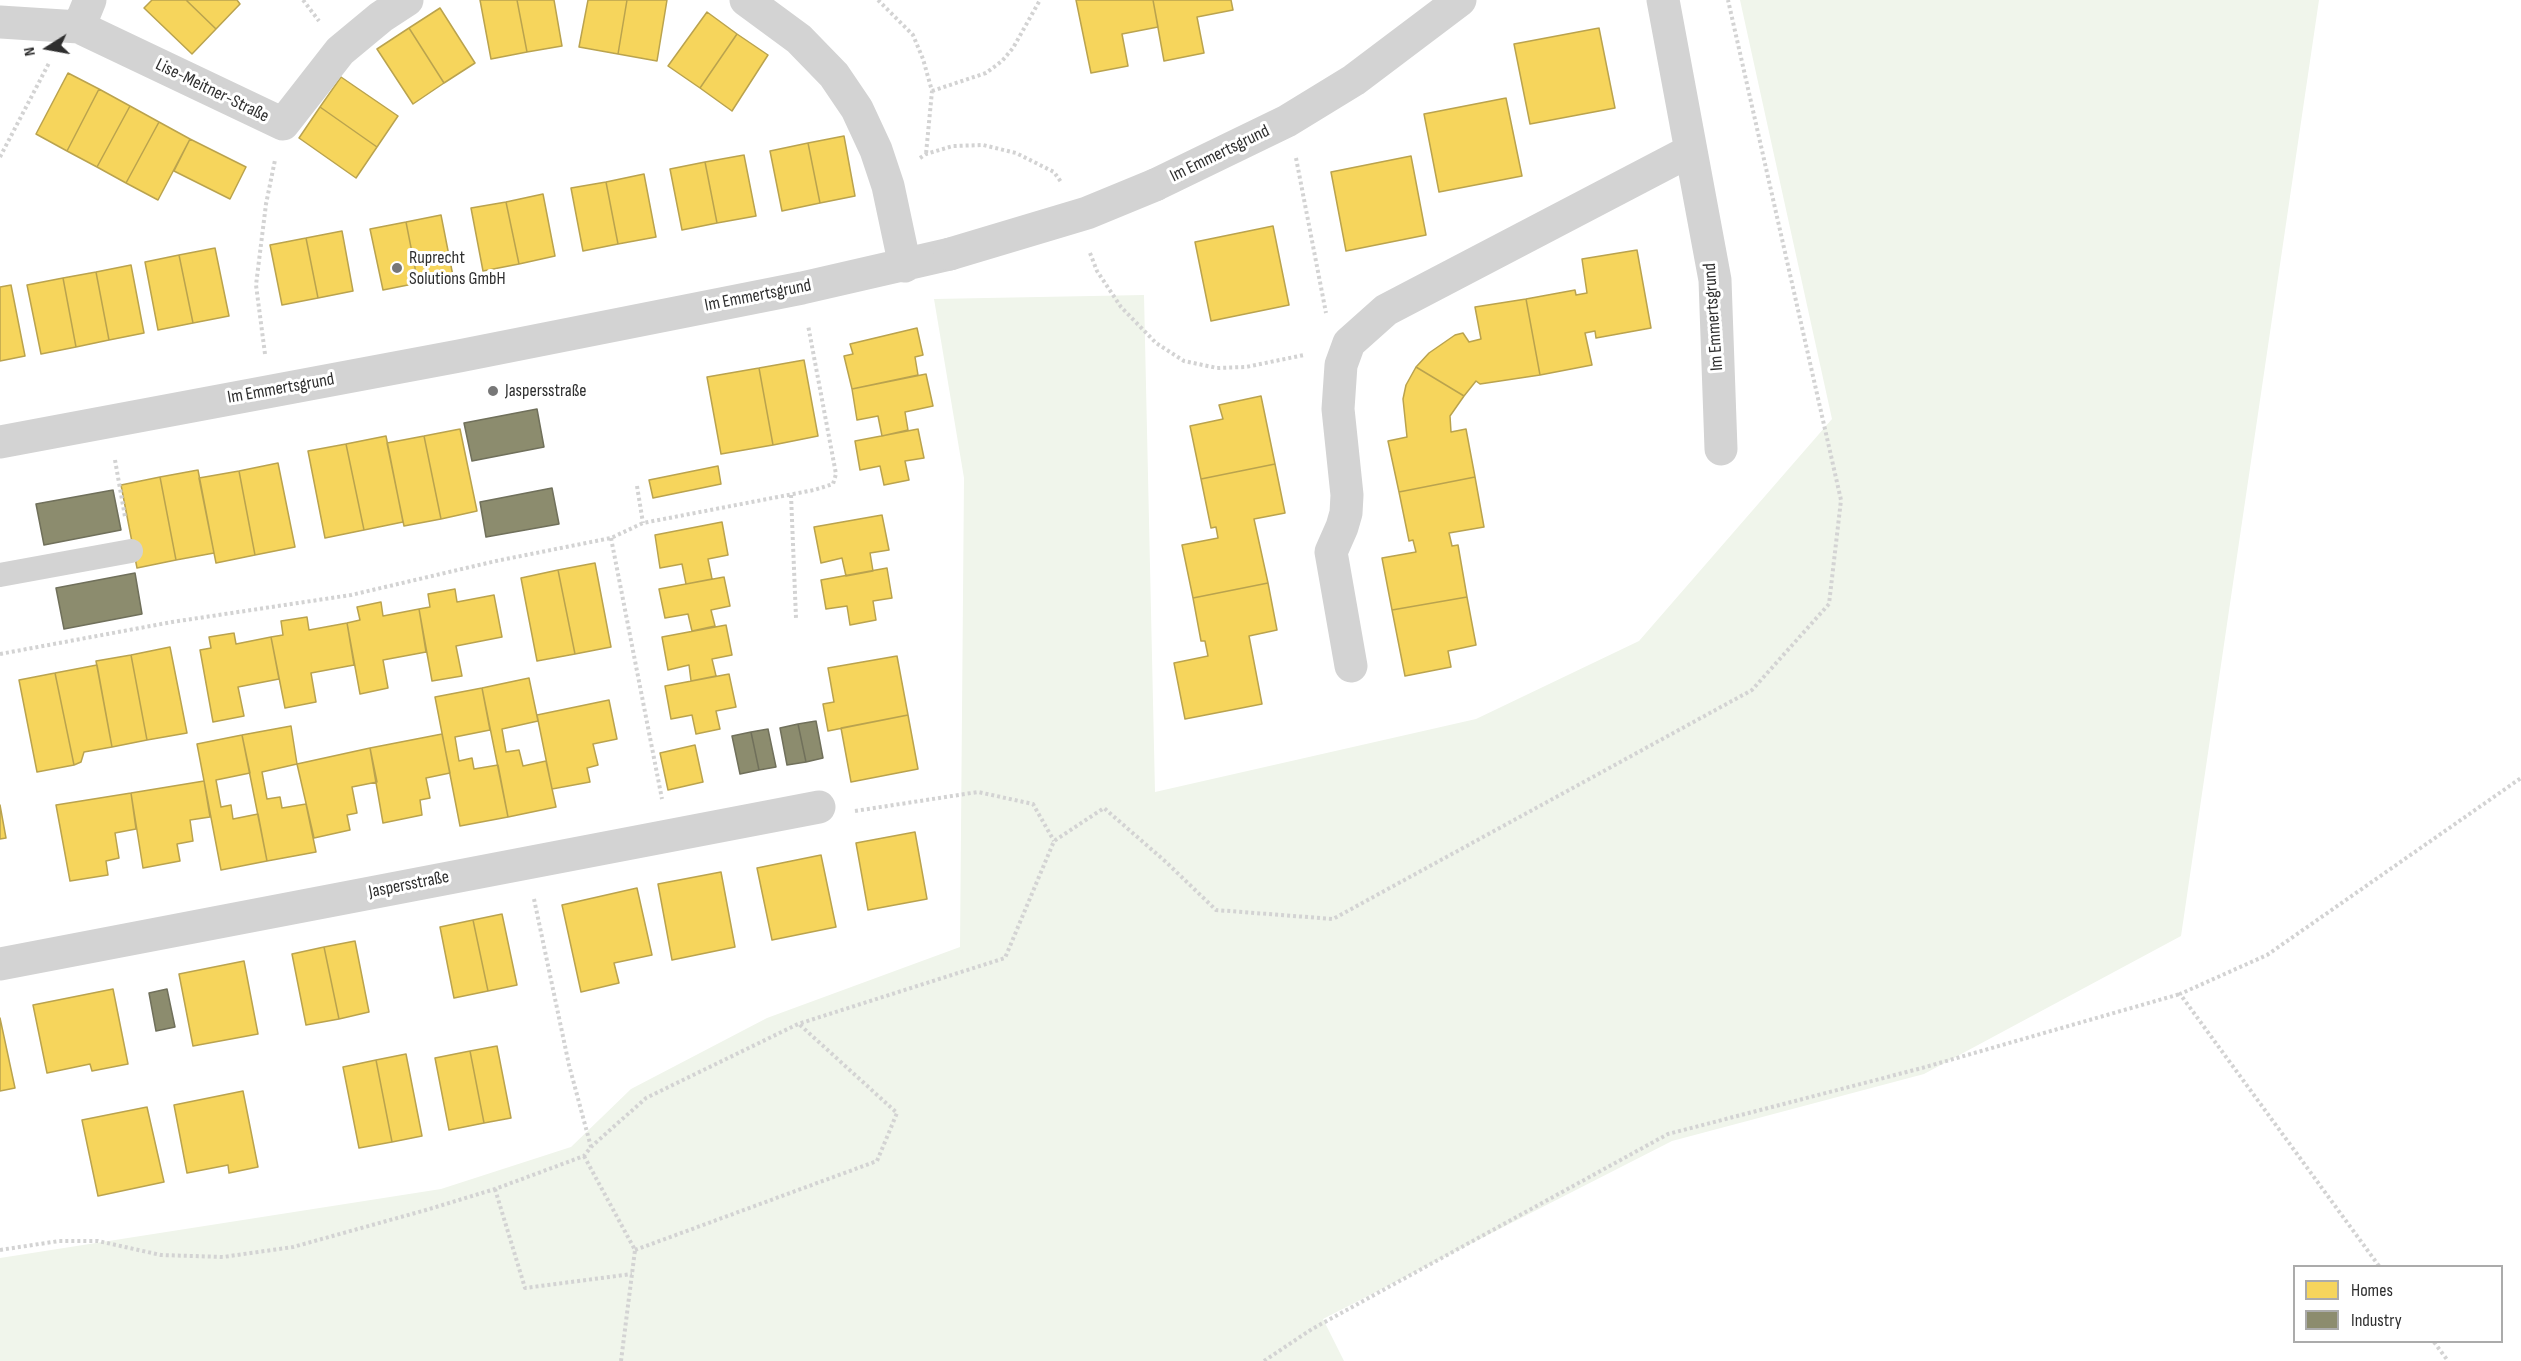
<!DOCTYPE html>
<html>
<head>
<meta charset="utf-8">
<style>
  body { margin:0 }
  #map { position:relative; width:2521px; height:1361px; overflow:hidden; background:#fff; font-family:"Sofia Sans Condensed",sans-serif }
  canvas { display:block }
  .legend { position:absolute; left:2293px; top:1265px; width:210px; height:78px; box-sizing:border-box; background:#fff; border:2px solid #ababab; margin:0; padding:8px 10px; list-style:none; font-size:18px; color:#2e2e2e }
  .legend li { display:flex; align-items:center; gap:12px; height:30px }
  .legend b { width:30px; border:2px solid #ababab }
  .north { position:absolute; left:18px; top:18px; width:60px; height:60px; -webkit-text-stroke:4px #fff; paint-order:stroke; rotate:259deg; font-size:16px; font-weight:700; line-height:24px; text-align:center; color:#2e2e2e }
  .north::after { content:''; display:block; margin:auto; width:21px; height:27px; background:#2e2e2e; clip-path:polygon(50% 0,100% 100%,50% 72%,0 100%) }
</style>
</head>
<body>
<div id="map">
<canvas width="2521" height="1361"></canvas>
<ul class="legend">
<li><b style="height:16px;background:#f6d55c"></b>Homes</li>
<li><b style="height:16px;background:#8c8c6e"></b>Industry</li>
</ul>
<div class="north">N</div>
</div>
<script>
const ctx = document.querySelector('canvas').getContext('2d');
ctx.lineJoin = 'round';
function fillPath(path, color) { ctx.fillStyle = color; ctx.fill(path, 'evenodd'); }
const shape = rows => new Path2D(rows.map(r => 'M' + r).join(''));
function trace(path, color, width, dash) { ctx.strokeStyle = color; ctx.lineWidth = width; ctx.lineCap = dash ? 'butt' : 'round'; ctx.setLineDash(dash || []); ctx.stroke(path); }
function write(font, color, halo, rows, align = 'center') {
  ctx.font = font + ' "Sofia Sans Condensed",sans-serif'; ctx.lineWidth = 6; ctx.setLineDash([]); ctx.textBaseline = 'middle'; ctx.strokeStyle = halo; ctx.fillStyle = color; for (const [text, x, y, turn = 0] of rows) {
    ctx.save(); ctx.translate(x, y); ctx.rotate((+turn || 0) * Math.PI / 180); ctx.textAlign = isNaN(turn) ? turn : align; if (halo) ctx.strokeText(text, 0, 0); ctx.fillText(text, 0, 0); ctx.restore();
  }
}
fillPath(shape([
  [1740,0,2319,0,2181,936,1924,1074,1672,1141,1323,1319,1344,1361,0,1361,0,1258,441,1189,571,1147,631,1089,767,1018,960,947,964,478,934,299,1144,295,1155,792,1476,719,1639,641,1832,419]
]), '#f0f5eb');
const homes = shape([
  [152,0,186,0,216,29,192,54,144,8,152,0],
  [186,0,237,0,240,4,216,29,186,0],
  [480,0,517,0,527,52,491,59,480,0],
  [517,0,554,0,562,46,527,52,517,0],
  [588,0,627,0,618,54,579,47,588,0],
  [627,0,667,0,657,61,618,54,627,0],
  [1076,0,1153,0,1158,27,1122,34,1128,66,1091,73,1076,0],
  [1153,0,1231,0,1233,10,1197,17,1204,53,1164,61,1153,0],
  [440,8,475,63,444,83,409,28,440,8],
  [707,12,737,34,700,88,668,66,707,12],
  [409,28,444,83,413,104,377,49,409,28],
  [1599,28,1615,108,1530,124,1514,44,1599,28],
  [737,34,768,55,732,111,700,88,737,34],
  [68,73,99,89,67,151,36,134,68,73],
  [341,77,398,116,377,147,320,107,341,77],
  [99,89,130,106,97,167,67,151,99,89],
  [1506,98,1522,176,1439,192,1424,114,1506,98],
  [130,106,159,122,126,183,97,167,130,106],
  [320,107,377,147,356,178,299,138,320,107],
  [159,122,190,139,158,200,126,183,159,122],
  [844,136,855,196,820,203,808,143,844,136],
  [190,139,246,167,230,199,174,171,190,139],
  [808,143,820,203,782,211,770,151,808,143],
  [744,155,756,216,717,223,705,162,744,155],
  [1411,156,1426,235,1346,251,1331,172,1411,156],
  [705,162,717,223,682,230,670,169,705,162],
  [644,174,656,237,618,244,606,182,644,174],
  [606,182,618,244,583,251,571,188,606,182],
  [543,194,555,256,519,264,506,202,543,194],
  [506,202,519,264,483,271,471,208,506,202],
  [441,215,453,276,418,283,406,222,441,215],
  [406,222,418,283,383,290,370,229,406,222],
  [1273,226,1289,305,1211,321,1195,242,1273,226],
  [342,231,353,291,318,298,306,238,342,231],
  [306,238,318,298,282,305,270,245,306,238],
  [215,248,229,316,193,323,179,255,215,248],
  [1637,250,1651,328,1596,338,1595,331,1585,333,1592,365,1540,375,1526,299,1575,290,1576,295,1587,293,1582,259,1637,250],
  [179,255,193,323,158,330,145,262,179,255],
  [131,265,144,333,109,340,96,272,131,265],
  [96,272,109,340,76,347,63,278,96,272],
  [63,278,76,347,41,354,27,285,63,278],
  [11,285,25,356,0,361,0,287,11,285],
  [1526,299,1540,375,1480,384,1476,381,1464,396,1416,367,1429,353,1455,335,1463,333,1469,342,1481,339,1475,307,1526,299],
  [917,328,923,355,915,357,918,375,852,389,844,356,853,354,850,344,917,328],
  [804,360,818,436,773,445,759,368,804,360],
  [1416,367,1464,396,1450,416,1451,432,1466,429,1475,477,1399,492,1388,441,1407,437,1403,399,1406,385,1416,367],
  [759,368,773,445,721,454,707,377,759,368],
  [926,374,933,406,905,412,908,430,882,436,878,416,857,420,852,389,926,374],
  [1261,396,1275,464,1201,479,1190,426,1223,419,1219,405,1261,396],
  [460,429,477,511,441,519,424,436,460,429],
  [918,429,924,458,905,461,909,480,884,485,880,466,860,470,855,441,918,429],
  [386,436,403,522,364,530,346,444,386,436],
  [424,436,441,519,404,526,387,443,424,436],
  [346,444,364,530,325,538,308,451,346,444],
  [278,463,295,547,255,555,239,471,278,463],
  [1275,464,1285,513,1254,519,1268,583,1193,598,1182,545,1218,538,1216,527,1211,528,1201,479,1275,464],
  [718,466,721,484,653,498,649,480,718,466],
  [198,470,214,553,176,560,160,477,198,470],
  [239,471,255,555,216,563,199,478,239,471],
  [160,477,176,560,137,568,121,485,160,477],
  [1475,477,1484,527,1449,533,1452,546,1458,545,1467,597,1392,610,1382,558,1416,552,1413,540,1409,541,1399,492,1475,477],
  [882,515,889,550,870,553,873,571,846,576,842,558,821,563,814,527,882,515],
  [722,522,728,555,708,559,712,579,686,584,682,564,660,568,655,535,722,522],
  [595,563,611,647,575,654,558,570,595,563],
  [887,568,892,598,873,601,876,620,850,625,847,606,826,609,821,580,887,568],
  [558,570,575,654,537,661,521,578,558,570],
  [724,577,730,606,711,610,715,626,692,631,688,614,665,618,659,589,724,577],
  [1268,583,1277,630,1249,636,1262,704,1185,719,1174,663,1208,656,1205,641,1201,641,1193,598,1268,583],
  [455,589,457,602,494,595,502,637,456,646,462,676,432,681,419,609,430,607,428,594,455,589],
  [1467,597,1476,645,1448,651,1451,667,1405,676,1392,610,1467,597],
  [381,602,383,616,419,609,426,652,383,660,388,688,360,694,347,623,360,620,357,607,381,602],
  [307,617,309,630,347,623,354,665,311,673,316,702,285,708,271,637,283,635,281,621,307,617],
  [726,625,732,655,712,659,716,676,691,681,689,665,668,670,662,637,726,625],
  [234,633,236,644,271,637,279,679,238,687,244,716,213,722,200,650,211,648,209,637,234,633],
  [170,647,187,733,147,740,131,655,170,647],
  [131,655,147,740,112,747,96,661,131,655],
  [897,656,908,715,828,731,823,704,834,702,828,668,897,656],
  [97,665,112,747,84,752,81,762,74,765,55,673,97,665],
  [55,673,74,765,37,772,19,680,55,673],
  [729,674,736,707,716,711,720,729,696,734,692,715,671,719,665,686,729,674],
  [529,678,538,721,502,729,506,752,519,750,523,766,546,761,556,807,508,817,482,688,529,678],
  [482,688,490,730,455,737,459,761,472,758,474,769,498,765,508,817,460,826,435,697,482,688],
  [609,700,617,739,593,744,598,765,587,768,590,782,552,789,537,715,609,700],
  [908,715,918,769,851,782,841,728,908,715],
  [291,726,297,764,262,772,267,799,280,797,282,808,306,804,316,852,267,861,242,735,291,726],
  [442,734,450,773,426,778,430,798,420,800,422,815,383,823,370,748,442,734],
  [242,735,250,773,216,780,221,807,231,805,233,819,258,814,267,861,221,870,197,744,242,735],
  [695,745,703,782,668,790,660,753,695,745],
  [370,748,377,782,352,787,357,813,347,815,350,830,314,838,297,764,370,748],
  [204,781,210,817,190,820,193,841,177,844,180,861,143,868,131,793,204,781],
  [131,793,136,829,115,833,119,858,106,861,108,875,70,881,56,805,131,793],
  [0,805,6,838,0,839,0,805],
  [915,832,927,899,868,910,856,843,915,832],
  [821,855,836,927,772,940,757,868,821,855],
  [721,872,735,947,672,960,658,884,721,872],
  [637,888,652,955,614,963,619,983,581,992,562,905,637,888],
  [502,914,517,985,488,991,473,920,502,914],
  [473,920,488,991,454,998,440,927,473,920],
  [355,941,369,1012,339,1019,324,947,355,941],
  [324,947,339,1019,306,1025,292,954,324,947],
  [244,961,258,1034,193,1046,179,974,244,961],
  [113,989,128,1064,92,1071,90,1064,47,1073,33,1005,113,989],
  [0,1018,15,1088,0,1091,0,1018],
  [497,1046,511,1118,484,1123,470,1051,497,1046],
  [470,1051,484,1123,449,1130,435,1058,470,1051],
  [406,1054,422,1136,392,1142,376,1060,406,1054],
  [376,1060,392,1142,359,1148,343,1067,376,1060],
  [243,1091,258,1167,229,1173,228,1165,187,1173,174,1105,243,1091],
  [147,1107,164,1182,98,1196,82,1120,147,1107]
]);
fillPath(homes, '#f6d55c');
trace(homes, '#baa34e', 1.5);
const industry = shape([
  [537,409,544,447,472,461,464,423,537,409],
  [552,488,559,524,486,537,480,502,552,488],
  [113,490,121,530,44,545,36,504,113,490],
  [135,573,142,614,64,629,56,588,135,573],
  [816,721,823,758,806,762,798,724,816,721],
  [798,724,806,762,787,765,780,728,798,724],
  [768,729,776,767,759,770,751,732,768,729],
  [751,732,759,770,740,774,732,736,751,732],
  [167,989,175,1027,156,1031,149,993,167,989]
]);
fillPath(industry, '#8c8c6e');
trace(industry, '#70705b', 1.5);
trace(shape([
  [303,0,319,21],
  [878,0,913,35,923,59,932,91,926,154],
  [932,91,986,73,1002,61,1013,48,1040,0],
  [0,157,49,63],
  [920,158,926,154,953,146,983,145,1016,153,1054,172,1061,182],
  [1296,158,1326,313],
  [1090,253,1097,271,1121,307,1156,343,1184,361,1217,368,1246,367,1304,355],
  [265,354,256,285,266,204,275,160],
  [115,460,125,517],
  [637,486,643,523],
  [791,495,796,618],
  [611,538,662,799],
  [0,654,172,622,351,595,496,561,611,538,643,523,814,490,833,484,836,474,808,325],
  [855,811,978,792,1033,804,1054,841],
  [534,899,569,1065,591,1147],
  [584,1156,635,1250,621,1361],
  [495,1189,525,1288,632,1274],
  [0,1250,59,1241,98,1241,161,1255,223,1257,293,1247,426,1210,495,1189,584,1156,591,1147,646,1098,798,1024,1005,958,1054,841,1104,808,1166,862,1216,910,1333,919,1752,690,1829,604,1841,500,1728,0],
  [635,1250,877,1161,897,1113,799,1024],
  [2379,1266,2180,994,2267,955,2521,778],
  [2434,1342,2448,1361],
  [1264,1361,1312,1329,1668,1134,1922,1068,2180,994]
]), '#d3d3d3', 4, [3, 3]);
trace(shape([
  [0,575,131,551]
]), '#d3d3d3', 24);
trace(shape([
  [746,0,799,39,834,75,857,109,876,150,888,186,905,266],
  [1663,0,1715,280,1721,449],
  [0,22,79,27,90,0],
  [79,27,283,124,340,51,381,17,407,0],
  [1155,185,1287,121,1354,80,1460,0],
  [0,442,459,356,802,288,950,254],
  [1351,666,1331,552,1342,527,1346,513,1347,495,1338,409,1341,365,1349,343,1386,310,1690,151],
  [0,964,819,807]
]), '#d3d3d3', 33);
trace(shape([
  [950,254,1087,213,1155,185]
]), '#d3d3d3', 33);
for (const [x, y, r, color] of [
  [397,268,6,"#777"],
  [493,391,6,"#777"]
]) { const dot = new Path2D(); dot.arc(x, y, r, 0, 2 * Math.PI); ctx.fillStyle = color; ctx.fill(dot); trace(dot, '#fff', 2); }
write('18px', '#2e2e2e', '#fff', [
  ["Lise-Meitner-Straße",212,91,26],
  ["Im Emmertsgrund",1220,154,-26],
  ["Im Emmertsgrund",758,296,-11],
  ["Im Emmertsgrund",1714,317,-94],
  ["Im Emmertsgrund",281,389,-10],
  ["Jaspersstraße",409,885,-11]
]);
write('18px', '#2e2e2e', '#fff', [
  ["Ruprecht",409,258],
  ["Solutions GmbH",409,279],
  ["Jaspersstraße",505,391]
], 'left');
</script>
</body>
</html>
